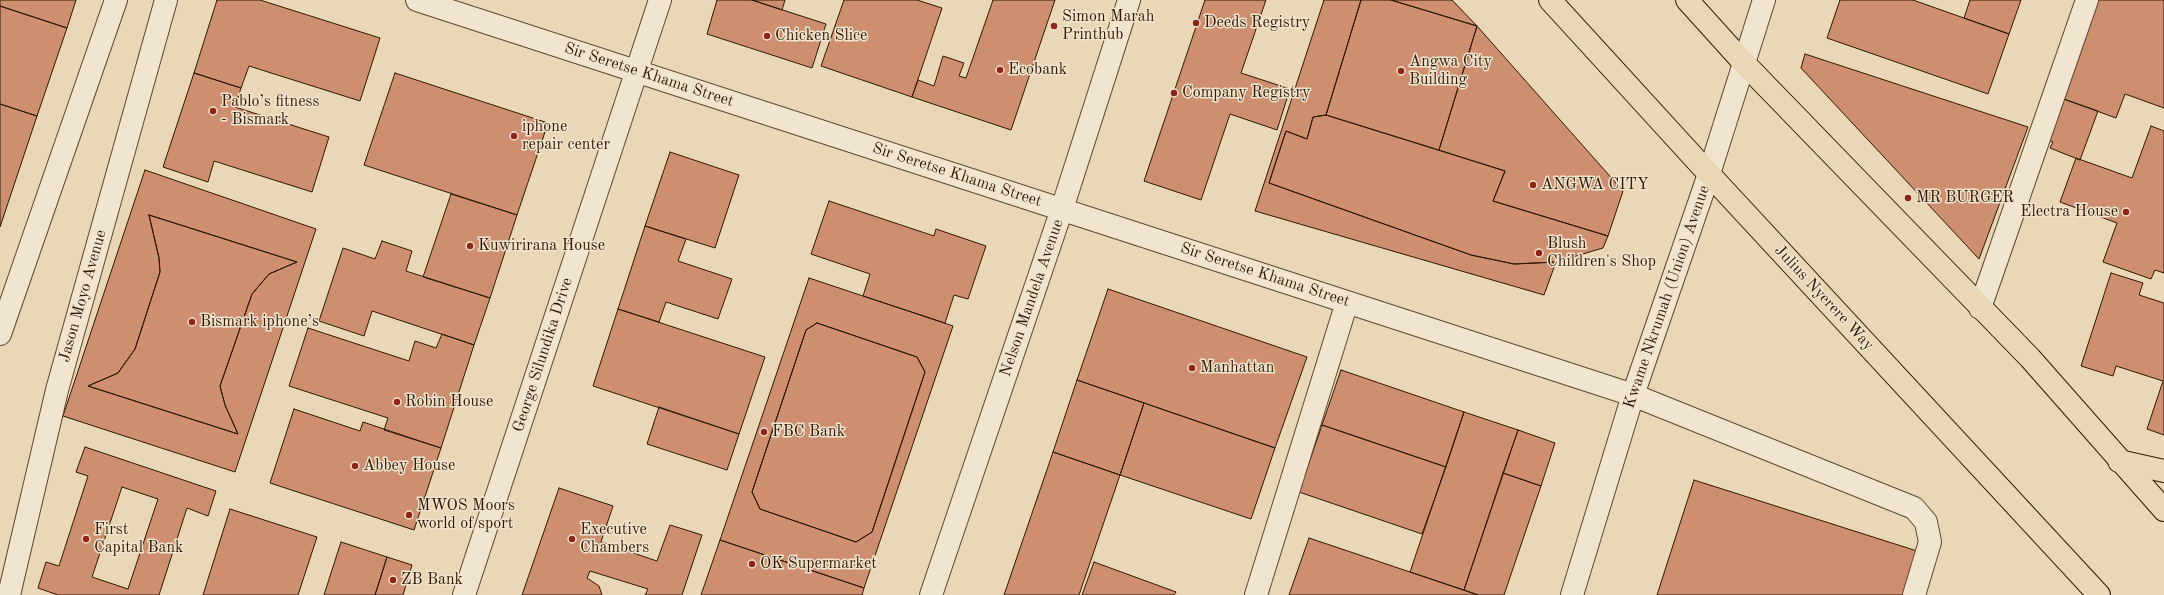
<!DOCTYPE html>
<html>
<head>
<meta charset="utf-8">
<style>
  body { margin:0 }
  canvas { display:block; background:#e9d7b5 }
</style>
</head>
<body>
<canvas width="2164" height="595"></canvas>
<script>
const ctx = document.querySelector('canvas').getContext('2d');
ctx.lineJoin = 'round';
function fillPath(path, color) { ctx.fillStyle = color; ctx.fill(path, 'evenodd'); }
const shape = rows => new Path2D(rows.map(r => 'M' + r).join(''));
function trace(path, color, width, dash) { ctx.strokeStyle = color; ctx.lineWidth = width; ctx.lineCap = dash ? 'butt' : 'round'; ctx.setLineDash(dash || []); ctx.stroke(path); }
function write(font, color, halo, rows, align = 'center') {
  ctx.font = font + ' "Old Standard TT",serif'; ctx.lineWidth = 3; ctx.setLineDash([]); ctx.textBaseline = 'middle'; ctx.strokeStyle = halo; ctx.fillStyle = color; for (const [text, x, y, turn = 0] of rows) {
    ctx.save(); ctx.translate(x, y); ctx.rotate((+turn || 0) * Math.PI / 180); ctx.textAlign = isNaN(turn) ? turn : align; if (halo) ctx.strokeText(text, 0, 0); ctx.fillText(text, 0, 0); ctx.restore();
  }
}
const building = shape([
  [0,0,76,0,67,28,0,6,0,0],
  [217,0,260,0,380,38,360,101,249,66,241,88,194,73,217,0],
  [717,0,752,0,826,24,812,68,707,34,717,0],
  [752,0,785,0,782,10,752,0],
  [844,0,917,0,942,8,912,97,821,66,844,0],
  [993,0,1055,0,1011,130,912,97,918,80,934,86,943,56,964,63,959,76,966,78,993,0],
  [1205,0,1266,0,1241,73,1290,89,1277,130,1230,114,1201,200,1144,181,1205,0],
  [1324,0,1361,0,1326,115,1313,117,1307,139,1286,131,1269,183,1471,255,1514,264,1556,262,1544,295,1255,211,1324,0],
  [1361,0,1391,0,1477,26,1439,150,1326,115,1361,0],
  [1391,0,1452,0,1477,26,1391,0],
  [1840,0,1913,0,2009,34,1988,94,1827,38,1840,0],
  [1970,0,2021,0,2009,34,1964,18,1970,0],
  [2097,0,2164,0,2164,108,2125,94,2116,118,2061,98,2097,0],
  [0,6,67,28,37,116,0,104,0,6],
  [1477,26,1623,191,1608,236,1493,201,1505,171,1439,150,1477,26],
  [1805,54,2028,127,1979,259,1801,68,1805,54],
  [194,73,241,88,235,107,329,137,312,192,214,161,208,182,163,167,194,73],
  [395,73,548,123,517,215,364,165,395,73],
  [2061,98,2098,111,2080,160,2050,148,2053,142,2046,139,2061,98],
  [0,104,37,116,0,227,0,104],
  [1326,115,1505,171,1493,201,1608,236,1603,248,1556,262,1514,264,1471,255,1269,183,1286,131,1307,139,1313,117,1326,115],
  [2151,126,2164,131,2164,273,2155,270,2151,279,2103,262,2117,223,2060,202,2076,158,2132,178,2151,126],
  [670,152,739,175,715,248,645,226,670,152],
  [145,170,316,229,235,472,63,416,145,170],
  [149,215,297,262,269,274,252,294,220,386,225,405,238,434,88,386,118,373,135,349,160,272,159,258,149,215],
  [451,194,517,215,490,298,423,277,451,194],
  [829,201,934,236,936,229,986,246,968,299,954,295,945,323,863,296,870,274,811,254,829,201],
  [149,215,297,262,269,274,252,294,220,386,225,405,238,434,88,386,118,373,135,349,160,272,159,258,149,215],
  [645,226,686,239,678,261,732,279,718,319,666,302,659,322,618,309,645,226],
  [382,241,412,251,406,271,490,298,474,345,372,311,364,336,319,321,343,248,375,259,382,241],
  [2111,273,2143,283,2139,295,2164,303,2164,435,2147,429,2163,381,2116,366,2113,376,2081,366,2111,273],
  [809,278,953,326,864,588,720,540,809,278],
  [817,323,917,357,925,372,872,532,856,542,760,509,752,492,806,330,817,323],
  [1108,289,1307,357,1275,448,1077,380,1108,289],
  [618,309,765,357,739,434,593,386,618,309],
  [817,323,917,357,925,372,872,532,856,542,760,509,752,492,806,330,817,323],
  [308,328,409,361,415,341,436,348,442,334,474,345,441,448,384,430,388,418,289,386,308,328],
  [1341,370,1464,412,1446,467,1322,425,1341,370],
  [1077,380,1144,403,1120,475,1053,452,1077,380],
  [1144,403,1275,448,1251,519,1120,475,1144,403],
  [659,407,739,434,727,470,647,444,659,407],
  [294,409,360,431,363,422,441,448,414,530,270,483,294,409],
  [1464,412,1518,430,1464,590,1410,572,1464,412],
  [1322,425,1446,467,1422,534,1299,492,1322,425],
  [1518,430,1555,443,1541,486,1503,473,1518,430],
  [85,447,216,491,208,516,187,508,159,595,58,595,38,588,46,562,59,566,88,476,76,472,85,447],
  [122,487,158,499,128,589,92,577,122,487],
  [1053,452,1120,475,1079,595,1004,595,1053,452],
  [1503,473,1541,486,1504,595,1478,595,1464,590,1503,473],
  [1694,480,1917,551,1903,595,1657,595,1694,480],
  [559,488,613,506,601,542,657,561,670,525,702,535,682,595,645,595,648,589,590,571,587,578,599,586,602,595,522,595,559,488],
  [230,509,317,537,298,595,203,595,230,509],
  [1309,538,1410,572,1478,595,1289,595,1309,538],
  [720,540,864,588,862,595,701,595,720,540],
  [341,542,387,557,375,595,324,595,341,542],
  [387,557,412,565,403,595,375,595,387,557],
  [1094,562,1176,592,1174,595,1082,595,1094,562]
]);
fillPath(building, '#cd8f6f');
trace(building, '#301802', 1);
const minor = shape([
  [417,0,1633,395,1914,508,1926,522,1930,542,1914,595],
  [1980,308,2087,0],
  [0,334,116,0],
  [9,595,57,390,166,0],
  [464,595,660,0],
  [931,595,1062,209,1129,0],
  [1256,595,1347,302],
  [1572,595,1633,395,1709,174,1764,0]
]);
const major = shape([
  [1550,0,1709,174,2099,595],
  [1687,0,1743,62,2030,358,2164,510]
]);
const highway = shape([
  [2119,461,2164,471]
]);
trace(minor, '#5e482f', 24);
trace(major, '#301802', 24);
trace(highway, '#301802', 24);
trace(minor, '#f1e5cf', 22);
trace(major, '#e9d7b5', 22);
trace(highway, '#e9d7b5', 22);
for (const [x, y, r, color] of [
  [1196,23,4,"#8f2418"],
  [1054,26,4,"#8f2418"],
  [767,36,4,"#8f2418"],
  [1000,70,4,"#8f2418"],
  [1401,71,4,"#8f2418"],
  [1174,93,4,"#8f2418"],
  [213,111,4,"#8f2418"],
  [514,136,4,"#8f2418"],
  [1533,185,4,"#8f2418"],
  [1908,198,4,"#8f2418"],
  [2126,212,4,"#8f2418"],
  [470,246,4,"#8f2418"],
  [1539,253,4,"#8f2418"],
  [192,322,4,"#8f2418"],
  [1192,368,4,"#8f2418"],
  [397,402,4,"#8f2418"],
  [764,432,4,"#8f2418"],
  [355,466,4,"#8f2418"],
  [409,515,4,"#8f2418"],
  [86,539,4,"#8f2418"],
  [572,539,4,"#8f2418"],
  [752,564,4,"#8f2418"],
  [393,580,4,"#8f2418"]
]) { const dot = new Path2D(); dot.arc(x, y, r, 0, 2 * Math.PI); ctx.fillStyle = color; ctx.fill(dot); trace(dot, '#f1e5cf', 1.5); }
write('16px', '#301802', '#f1e5cf', [
  ["Simon Marah",1062,17],
  ["Printhub",1062,35],
  ["Deeds Registry",1204,23],
  ["Chicken Slice",775,36],
  ["Angwa City",1409,62],
  ["Building",1409,80],
  ["Ecobank",1008,70],
  ["Company Registry",1182,93],
  ["Pablo’s fitness",221,102],
  ["- Bismark",221,120],
  ["iphone",522,127],
  ["repair center",522,145],
  ["ANGWA CITY",1541,185],
  ["MR BURGER",1916,198],
  ["Electra House",2118,212,"right"],
  ["Blush",1547,244],
  ["Children's Shop",1547,262],
  ["Kuwirirana House",478,246],
  ["Bismark iphone’s",200,322],
  ["Manhattan",1200,368],
  ["Robin House",405,402],
  ["FBC Bank",772,432],
  ["Abbey House",363,466],
  ["MWOS Moors",417,506],
  ["world of sport",417,524],
  ["First",94,530],
  ["Capital Bank",94,548],
  ["Executive",580,530],
  ["Chambers",580,548],
  ["OK Supermarket",760,564],
  ["ZB Bank",401,580]
], 'left');
write('16px', '#301802', '#f1e5cf', [
  ["Sir Seretse Khama Street",649,75,18],
  ["Sir Seretse Khama Street",957,175,18],
  ["Sir Seretse Khama Street",1265,275,18],
  ["Jason Moyo Avenue",83,296,-74],
  ["Kwame Nkrumah (Union) Avenue",1667,297,-71],
  ["Nelson Mandela Avenue",1032,298,-71],
  ["Julius Nyerere Way",1824,298,47],
  ["George Silundika Drive",543,355,-72]
]);
</script>
</body>
</html>
